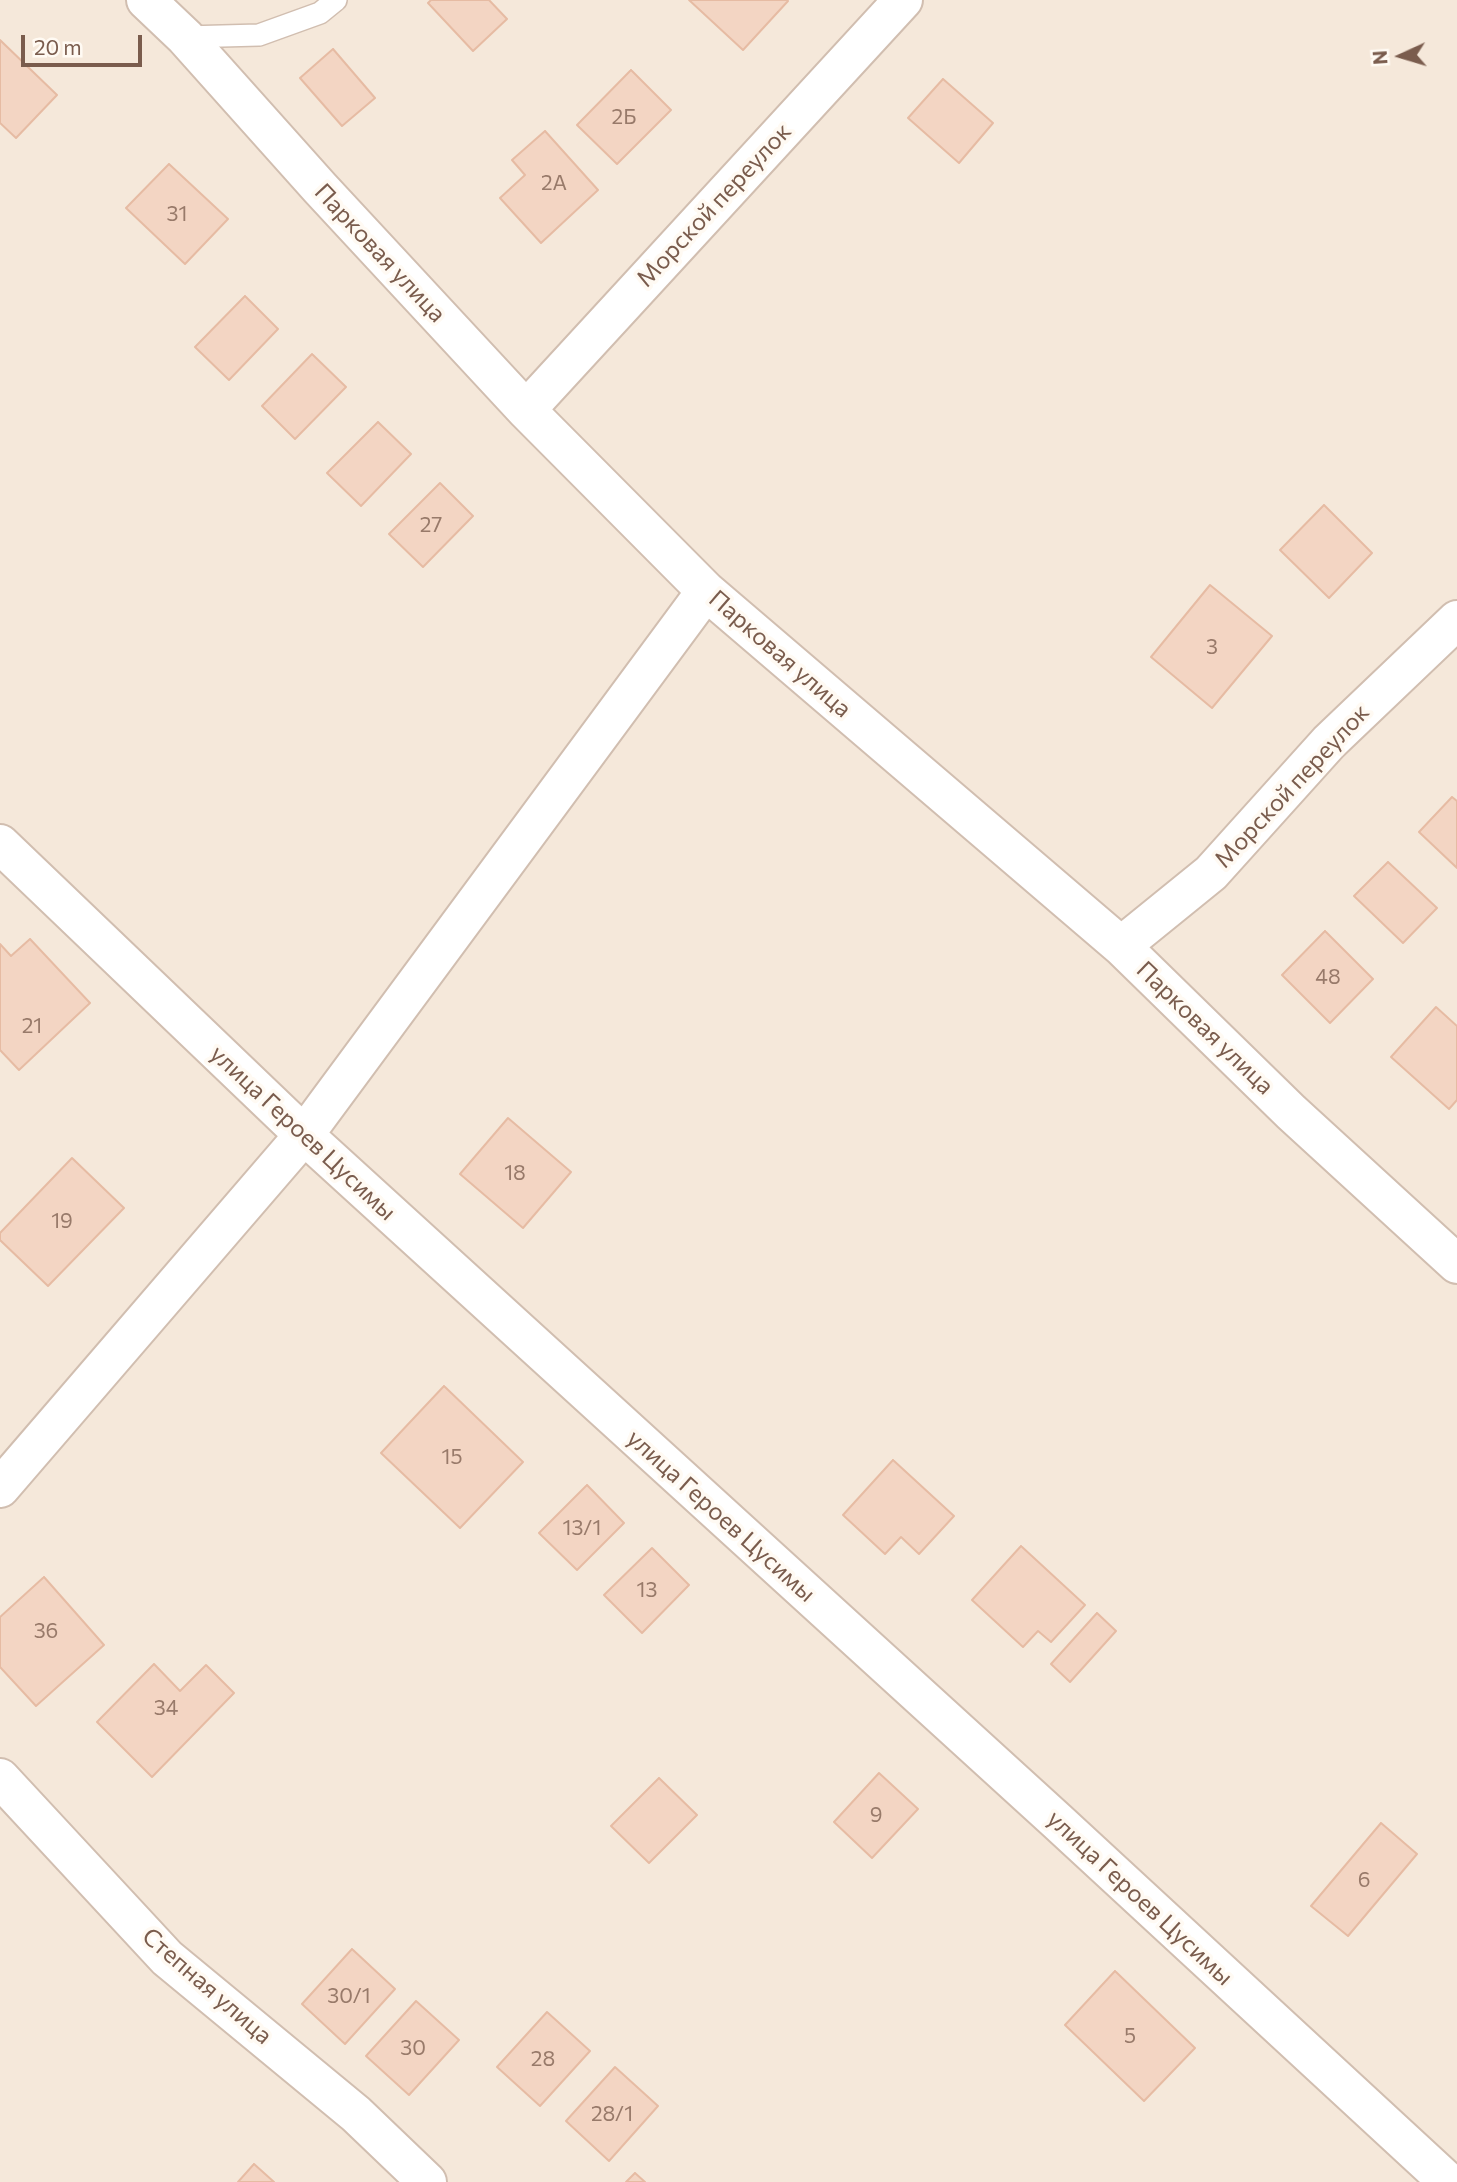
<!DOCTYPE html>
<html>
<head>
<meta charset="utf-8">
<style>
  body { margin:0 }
  #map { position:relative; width:1457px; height:2182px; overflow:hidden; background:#fdf6ec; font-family:Commissioner,sans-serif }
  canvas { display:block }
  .north { position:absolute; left:1366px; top:21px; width:70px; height:70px; -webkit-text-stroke:5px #fffaf3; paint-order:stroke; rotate:266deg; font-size:19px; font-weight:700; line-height:28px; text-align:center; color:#7a5c4d }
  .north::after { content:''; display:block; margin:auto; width:24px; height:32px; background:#7a5c4d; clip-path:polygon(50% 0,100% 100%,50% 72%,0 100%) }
  .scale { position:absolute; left:21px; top:35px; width:121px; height:32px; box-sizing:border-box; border:4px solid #7a5c4d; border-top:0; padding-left:9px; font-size:21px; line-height:24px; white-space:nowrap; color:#7a5c4d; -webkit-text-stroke:5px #fffaf3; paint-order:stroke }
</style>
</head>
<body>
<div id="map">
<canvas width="1457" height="2182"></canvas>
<div class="north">N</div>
<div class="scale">20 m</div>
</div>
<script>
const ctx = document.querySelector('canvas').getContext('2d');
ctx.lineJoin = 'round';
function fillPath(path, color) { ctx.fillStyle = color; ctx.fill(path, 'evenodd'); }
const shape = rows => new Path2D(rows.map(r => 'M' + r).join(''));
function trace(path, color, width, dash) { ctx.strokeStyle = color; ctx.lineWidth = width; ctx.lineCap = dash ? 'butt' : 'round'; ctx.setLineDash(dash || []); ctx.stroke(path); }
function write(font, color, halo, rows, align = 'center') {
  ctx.font = font + ' Commissioner,sans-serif'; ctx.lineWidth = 7; ctx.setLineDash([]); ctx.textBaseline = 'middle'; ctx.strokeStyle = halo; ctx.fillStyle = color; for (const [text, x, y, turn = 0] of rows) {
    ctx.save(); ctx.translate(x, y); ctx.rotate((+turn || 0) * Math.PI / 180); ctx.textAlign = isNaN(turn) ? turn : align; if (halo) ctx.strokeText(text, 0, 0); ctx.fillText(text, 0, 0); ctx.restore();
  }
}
fillPath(shape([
  [0,0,1457,0,1457,2182,0,2182]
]), '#f5e8da');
const building = shape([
  [431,0,489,0,507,19,473,51,428,3,431,0],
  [689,0,787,0,788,1,743,50,689,0],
  [0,40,57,95,16,138,0,123,0,40],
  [333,49,375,98,342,126,300,78,333,49],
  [631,70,671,110,617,164,577,125,631,70],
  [943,79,993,123,959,163,908,118,943,79],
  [545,131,598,190,541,243,500,198,525,175,512,160,545,131],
  [169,164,228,219,185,264,126,208,169,164],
  [245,296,278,329,229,380,195,347,245,296],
  [312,354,346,387,295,439,262,406,312,354],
  [378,422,411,454,361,506,327,473,378,422],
  [440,483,473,516,423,567,389,534,440,483],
  [1324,505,1372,553,1329,598,1280,550,1324,505],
  [1210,585,1272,636,1212,708,1151,657,1210,585],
  [1452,797,1457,801,1457,868,1419,832,1452,797],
  [1388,862,1437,908,1403,943,1354,896,1388,862],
  [1325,931,1373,979,1330,1023,1282,975,1325,931],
  [30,939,90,1003,19,1070,0,1050,0,944,11,956,30,939],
  [1436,1007,1457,1026,1457,1100,1449,1109,1391,1057,1436,1007],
  [508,1118,571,1172,523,1228,460,1174,508,1118],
  [72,1158,124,1208,48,1286,0,1240,0,1233,72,1158],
  [444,1386,523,1462,460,1528,381,1453,444,1386],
  [893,1460,954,1516,919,1554,901,1537,885,1554,843,1515,893,1460],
  [587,1485,624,1523,577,1570,539,1533,587,1485],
  [1021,1546,1085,1605,1051,1642,1038,1631,1023,1647,972,1600,1021,1546],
  [652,1548,689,1585,642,1633,604,1595,652,1548],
  [44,1577,104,1645,36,1706,0,1667,0,1617,44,1577],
  [1097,1613,1116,1631,1070,1682,1051,1664,1097,1613],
  [154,1664,180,1691,206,1665,234,1693,152,1777,97,1722,154,1664],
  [879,1773,918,1809,872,1858,834,1822,879,1773],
  [659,1778,697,1815,649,1863,611,1826,659,1778],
  [1381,1823,1417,1854,1348,1936,1311,1906,1381,1823],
  [352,1949,395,1989,345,2044,302,2004,352,1949],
  [1115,1971,1195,2048,1144,2101,1065,2025,1115,1971],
  [416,2001,459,2040,409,2095,366,2056,416,2001],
  [547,2012,590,2051,540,2106,497,2067,547,2012],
  [615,2067,658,2106,609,2161,566,2121,615,2067],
  [254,2164,274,2182,238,2182,254,2164],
  [635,2173,645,2182,626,2182,635,2173]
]);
fillPath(building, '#f3d5c3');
trace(building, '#e6bba3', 2);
const lane = shape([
  [185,37,259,35,320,13,336,0]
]);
const street = shape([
  [146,0,185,37,320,188,526,410,706,591,1121,946,1291,1112,1457,1264],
  [526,410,903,0],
  [0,844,304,1135,1057,1821,1448,2182],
  [1121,946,1211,873,1329,742,1457,620],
  [0,1488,304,1135,706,591],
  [0,1778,167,1958,356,2114,427,2182]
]);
trace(lane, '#d1beb0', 24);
trace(street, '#d1beb0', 42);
trace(lane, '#fff', 21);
trace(street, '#fff', 38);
write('21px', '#987a6a', null, [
  ["2Б",624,117],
  ["2А",554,183],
  ["31",177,214],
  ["27",431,525],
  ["3",1212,647],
  ["48",1328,977],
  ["21",32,1026],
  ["18",515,1173],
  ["19",62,1221],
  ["15",452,1457],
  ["13/1",582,1528],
  ["13",647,1590],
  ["36",46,1631],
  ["34",166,1708],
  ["9",876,1815],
  ["6",1364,1880],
  ["30/1",349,1996],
  ["5",1130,2036],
  ["30",413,2048],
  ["28",543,2059],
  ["28/1",612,2114]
]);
write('24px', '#7a5c4d', '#fffaf3', [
  ["Морской переулок",714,205,-47],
  ["Парковая улица",380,253,47],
  ["Парковая улица",780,654,41],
  ["Морской переулок",1292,786,-47],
  ["Парковая улица",1205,1028,44],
  ["улица Героев Цусимы",303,1133,43],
  ["улица Героев Цусимы",721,1516,42],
  ["улица Героев Цусимы",1140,1898,43],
  ["Степная улица",207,1986,41]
]);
</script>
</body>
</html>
